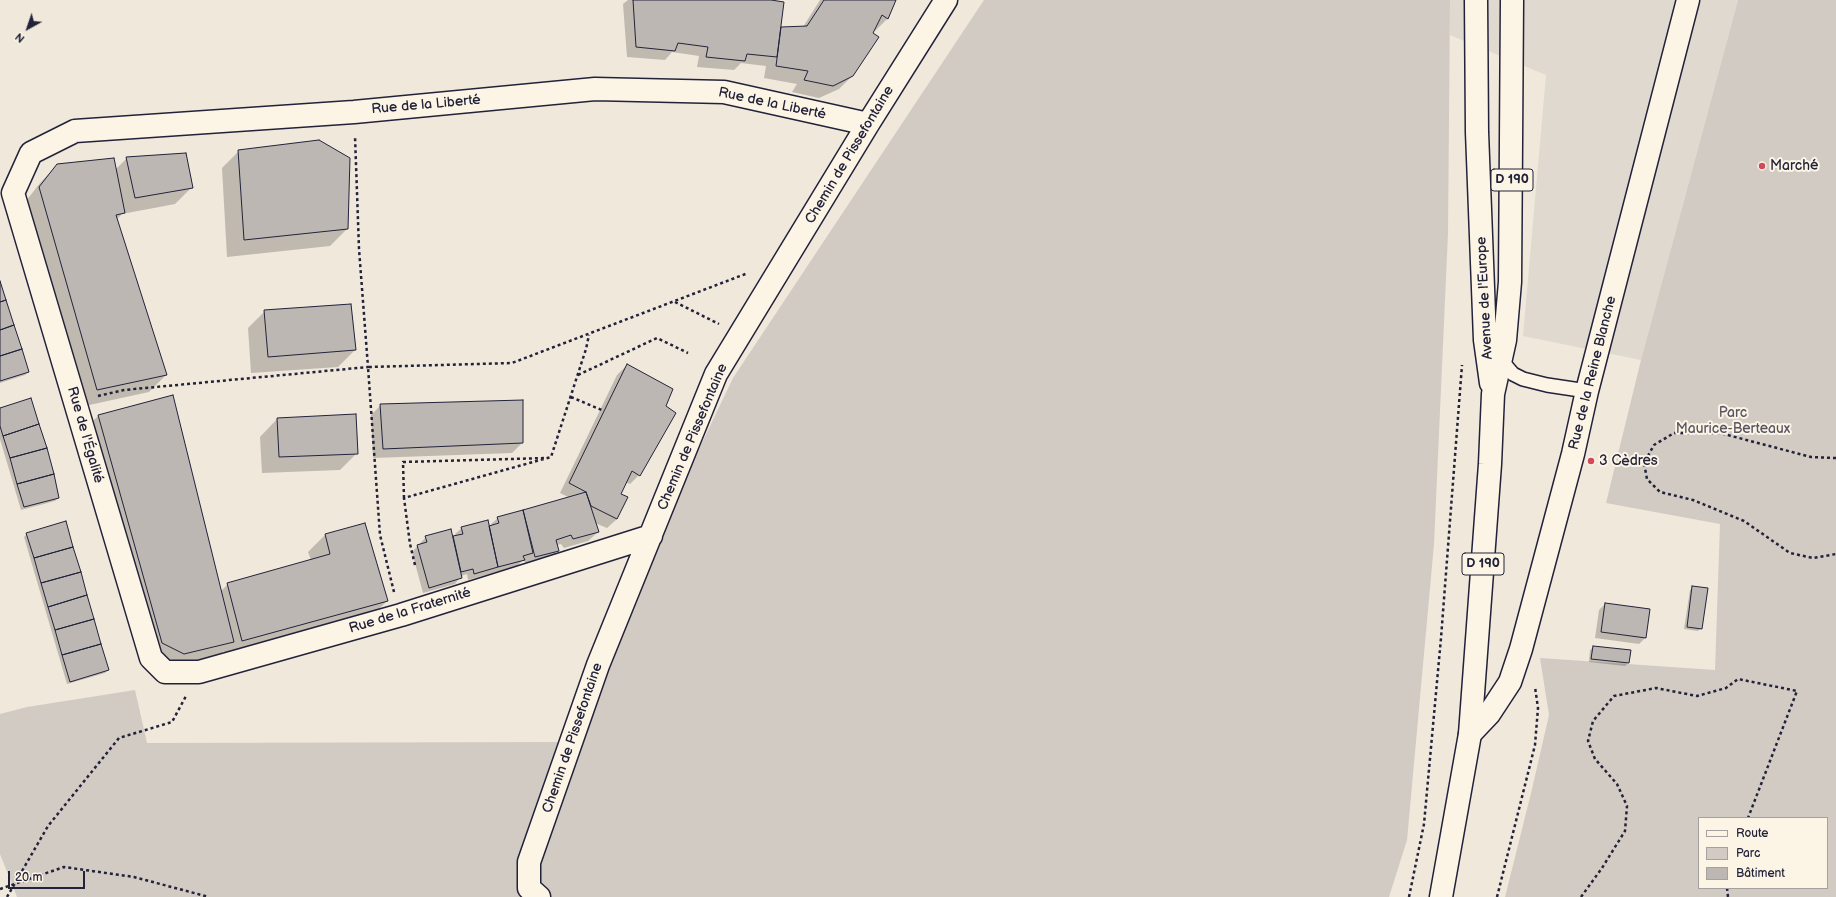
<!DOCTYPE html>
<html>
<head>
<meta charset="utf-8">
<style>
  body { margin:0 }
  #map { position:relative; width:1836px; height:897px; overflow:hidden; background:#efe8db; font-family:"Balsamiq Sans",sans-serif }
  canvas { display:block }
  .legend { position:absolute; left:1698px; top:817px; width:130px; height:72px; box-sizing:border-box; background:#fcf5e5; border:1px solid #a5a1a1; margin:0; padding:5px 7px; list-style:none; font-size:12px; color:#22223b }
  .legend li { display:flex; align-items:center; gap:8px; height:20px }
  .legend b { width:20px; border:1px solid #a5a1a1 }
  .north { position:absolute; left:8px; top:8px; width:40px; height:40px; -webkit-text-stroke:3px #fcf5e5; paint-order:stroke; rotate:220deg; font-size:11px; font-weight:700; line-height:16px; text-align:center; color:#22223b }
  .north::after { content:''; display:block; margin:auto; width:14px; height:18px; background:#22223b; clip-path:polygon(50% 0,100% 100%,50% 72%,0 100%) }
  .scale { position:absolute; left:8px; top:871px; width:77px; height:18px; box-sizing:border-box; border:2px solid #22223b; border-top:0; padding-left:5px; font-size:12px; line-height:14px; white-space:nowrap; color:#22223b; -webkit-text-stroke:3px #fcf5e5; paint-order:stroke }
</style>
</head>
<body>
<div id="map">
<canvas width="1836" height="897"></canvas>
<ul class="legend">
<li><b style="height:5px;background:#fcf5e5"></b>Route</li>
<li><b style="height:11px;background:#d1cbc3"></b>Parc</li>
<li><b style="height:11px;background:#bcb7b3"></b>Bâtiment</li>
</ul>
<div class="north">N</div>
<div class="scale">20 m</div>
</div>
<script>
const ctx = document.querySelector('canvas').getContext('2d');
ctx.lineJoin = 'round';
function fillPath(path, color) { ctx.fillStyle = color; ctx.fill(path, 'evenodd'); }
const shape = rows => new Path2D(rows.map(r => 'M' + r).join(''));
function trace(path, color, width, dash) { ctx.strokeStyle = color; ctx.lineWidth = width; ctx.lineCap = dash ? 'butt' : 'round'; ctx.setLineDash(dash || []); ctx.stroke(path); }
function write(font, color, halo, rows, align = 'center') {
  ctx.font = font + ' "Balsamiq Sans",sans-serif'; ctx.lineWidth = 4; ctx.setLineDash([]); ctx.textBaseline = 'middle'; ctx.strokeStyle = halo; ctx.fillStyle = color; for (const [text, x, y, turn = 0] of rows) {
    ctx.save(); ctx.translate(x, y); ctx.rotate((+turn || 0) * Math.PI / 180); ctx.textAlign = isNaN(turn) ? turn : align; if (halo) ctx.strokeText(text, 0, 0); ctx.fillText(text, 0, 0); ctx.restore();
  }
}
fillPath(shape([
  [1450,0,1738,0,1641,360,1523,336,1546,75,1450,35]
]), '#e0d9cf');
fillPath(shape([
  [984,0,1450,0,1448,233,1434,544,1407,840,1389,897,17,897,0,854,0,714,27,707,135,690,147,743,571,742,664,522,733,378],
  [1738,0,1836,0,1836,897,1505,897,1532,789,1549,715,1540,658,1715,670,1720,524,1606,503,1641,360],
  [1699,818,1827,818,1827,888,1699,888]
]), '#d1cbc3');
fillPath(shape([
  [628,0,765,0,779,30,782,28,803,27,820,0,895,0,887,19,875,31,873,30,852,76,839,89,819,98,792,92,797,84,764,78,766,66,741,63,734,70,697,67,699,56,672,52,665,60,627,57,623,4],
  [239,151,347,229,330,246,227,257,222,168],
  [127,158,192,187,175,204,122,214,117,219,166,375,149,392,80,407,23,205,40,183,57,165,115,170],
  [0,284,28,372,25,375,0,383],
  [265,311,355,350,338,367,251,373,248,328],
  [627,365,639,475,630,484,625,482,619,494,627,497,617,519,607,528,595,523,598,532,588,541,564,548,561,544,557,545,558,551,548,561,526,566,524,559,517,566,468,580,467,574,461,576,455,584,423,593,412,552,426,537,452,538,456,536,455,534,462,528,492,526,491,524,498,518,570,498,560,493,617,375],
  [172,396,221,591,228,584,311,560,308,552,325,535,387,601,370,618,225,658,224,651,216,659,167,671,81,433,98,416],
  [381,405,522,443,512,453,373,458,371,415],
  [0,409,58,498,55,501,21,510,0,439],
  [277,419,357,453,340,470,262,473,260,437],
  [27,534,108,670,105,673,67,684,24,537],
  [1693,587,1701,628,1698,631,1684,629,1690,590],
  [1605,604,1649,610,1645,638,1639,644,1595,638,1599,610],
  [1593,647,1629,651,1628,663,1625,666,1589,662,1590,650]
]), '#0003');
const building = shape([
  [633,0,771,0,784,2,777,57,747,54,745,61,706,57,708,47,678,43,675,51,636,47,633,0],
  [824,0,896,0,888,19,882,15,873,33,879,37,853,76,833,86,804,80,808,71,776,66,781,27,807,26,824,0],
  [319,140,350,158,348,229,244,240,238,150,319,140],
  [186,153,193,188,135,198,126,157,186,153],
  [114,158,125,213,116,215,167,375,97,390,39,187,57,164,114,158],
  [0,281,6,300,0,302,0,281],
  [6,300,14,325,0,330,0,302,6,300],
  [351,304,356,350,268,357,264,310,351,304],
  [14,325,22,349,0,356,0,330,14,325],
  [22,349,29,372,0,381,0,356,22,349],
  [627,364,673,389,666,406,676,413,640,476,632,471,621,494,628,497,617,519,591,506,586,492,569,483,627,364],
  [173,395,234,642,184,654,162,643,98,415,173,395],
  [31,398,39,424,3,436,0,426,0,408,31,398],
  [523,400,523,443,383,449,380,404,523,400],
  [356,414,358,454,279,457,277,418,356,414],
  [39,424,47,448,10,458,3,436,39,424],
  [47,448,54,474,17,484,10,458,47,448],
  [54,474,59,498,24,507,17,484,54,474],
  [586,492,599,532,573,539,571,535,556,540,559,551,535,557,523,510,586,492],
  [523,510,533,553,523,556,525,560,498,567,489,526,499,523,497,517,523,510],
  [488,520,498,567,474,574,473,569,461,572,453,536,463,534,461,527,488,520],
  [66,521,73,547,34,558,26,533,66,521],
  [365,523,388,601,242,641,227,583,330,554,325,534,365,523],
  [451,529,462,578,429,588,417,545,427,542,425,536,451,529],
  [73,547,81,572,41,583,34,558,73,547],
  [81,572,87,595,48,607,41,583,81,572],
  [1692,586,1708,588,1702,629,1687,627,1692,586],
  [87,595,94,619,55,630,48,607,87,595],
  [1605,603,1650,609,1646,638,1601,632,1605,603],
  [94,619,101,644,62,655,55,630,94,619],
  [101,644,109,670,70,682,62,655,101,644],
  [1593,646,1631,650,1629,663,1591,659,1593,646]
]);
fillPath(building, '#bcb7b3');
trace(building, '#22223b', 1);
const service = shape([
  [1501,360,1513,374,1523,379,1547,385,1587,391]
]);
const minor = shape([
  [651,536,401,615,199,672,165,672,151,658,13,193,31,153,75,131,354,112,595,89,724,92,868,124],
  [1470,734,1489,714,1510,682,1521,649,1573,454,1587,391,1688,0],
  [539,897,529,888,529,862,598,665,716,374,868,124,946,0]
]);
const primary = shape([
  [1476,0,1477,132,1485,340,1491,383],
  [1441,897,1470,734,1490,464,1493,394,1505,340,1510,282,1512,0]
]);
trace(service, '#22223b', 16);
trace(minor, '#22223b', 25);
trace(primary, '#22223b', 25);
trace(shape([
  [675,302,719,324],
  [578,375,657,338,688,353],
  [98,396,124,390,368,367,359,249,355,136],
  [571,397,604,411],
  [1836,458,1811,457,1720,433,1674,433,1654,445,1644,463,1647,479,1660,492,1693,500,1744,521,1790,553,1813,558,1836,554],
  [404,498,403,462,547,458],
  [415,565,410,544,404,498,551,457,586,349,589,335],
  [394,592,380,535,368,367,512,363,748,273],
  [1727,888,1728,897],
  [0,889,64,867,134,877,209,897],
  [7,897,48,826,119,738,172,722,186,696],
  [1409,897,1424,824,1441,638,1462,365],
  [1497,897,1535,745,1538,708,1535,687],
  [1581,897,1602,868,1625,831,1627,806,1617,784,1595,759,1588,741,1593,721,1614,696,1656,688,1697,696,1726,688,1738,679,1797,691,1748,818]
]), '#22223b', 2.5, [3, 3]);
trace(service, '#fcf5e5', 13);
trace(minor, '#fcf5e5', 22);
trace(primary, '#fcf5e5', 22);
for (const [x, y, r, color] of [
  [1762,166,4,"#d1495b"],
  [1591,461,4,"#d1495b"]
]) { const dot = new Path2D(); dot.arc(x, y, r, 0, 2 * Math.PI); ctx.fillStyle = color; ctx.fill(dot); trace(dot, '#fcf5e5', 1.5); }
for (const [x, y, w] of [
  [1512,180,42],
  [1483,564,42]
]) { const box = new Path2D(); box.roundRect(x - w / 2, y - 11, w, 22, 3); ctx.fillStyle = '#fcf5e5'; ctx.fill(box); trace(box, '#22223b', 1); }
write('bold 13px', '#22223b', null, [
  ["D 190",1512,180],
  ["D 190",1483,564]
]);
write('14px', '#22223b', '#fcf5e5', [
  ["Rue de la Liberté",772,104,12],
  ["Rue de la Liberté",426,105,-5],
  ["Chemin de Pissefontaine",850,155,-59],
  ["Avenue de l'Europe",1485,298,-93],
  ["Rue de la Reine Blanche",1593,373,-76],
  ["Rue de l'Égalité",85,435,74],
  ["Chemin de Pissefontaine",693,437,-67],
  ["Rue de la Fraternité",410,611,-17],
  ["Chemin de Pissefontaine",573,738,-71]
]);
write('14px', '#22223b', '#fcf5e5', [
  ["Marché",1770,166],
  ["3 Cèdres",1599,461]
], 'left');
write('14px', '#575564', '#fcf5e5', [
  ["Parc",1733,413],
  ["Maurice-Berteaux",1733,429]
]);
</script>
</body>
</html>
